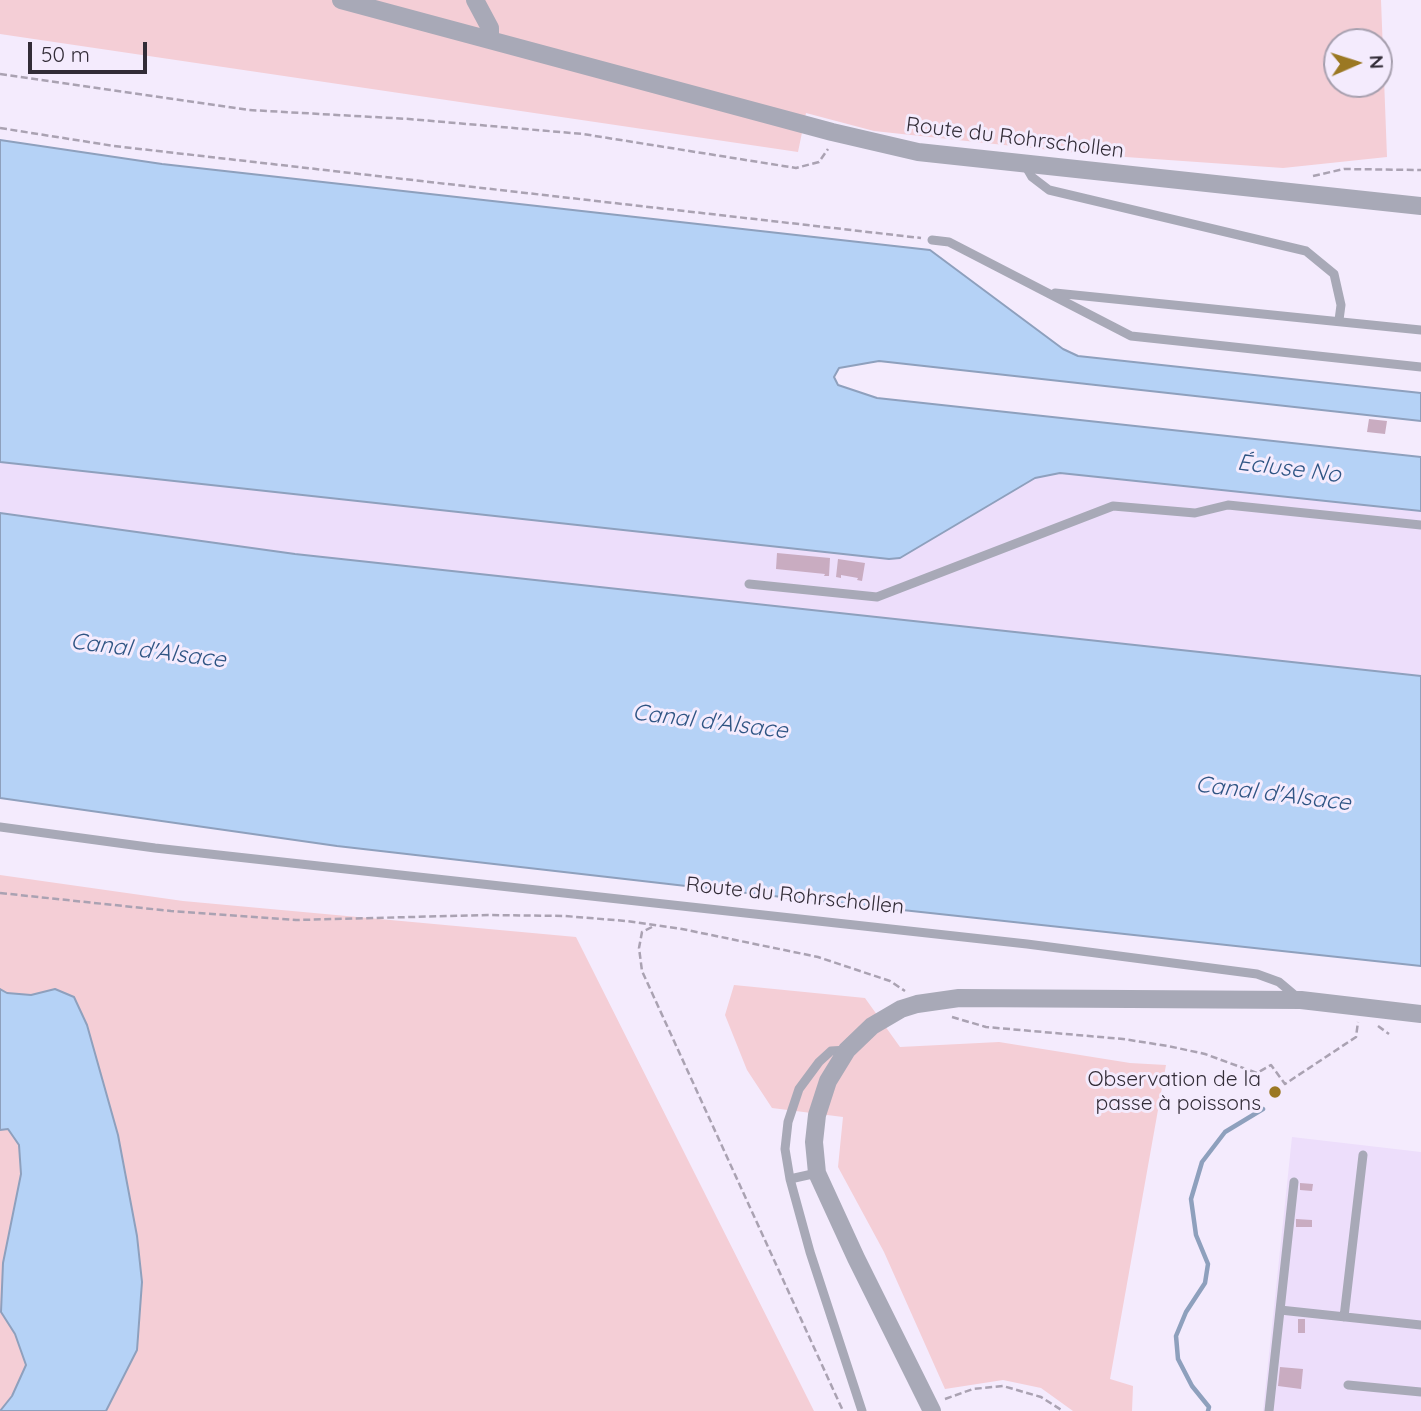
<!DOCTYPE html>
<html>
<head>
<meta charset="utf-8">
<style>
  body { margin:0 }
  #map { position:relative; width:1421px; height:1411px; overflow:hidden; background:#f4ebfd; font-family:Quicksand,sans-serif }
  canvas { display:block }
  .north { position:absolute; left:1323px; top:28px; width:70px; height:70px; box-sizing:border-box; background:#f4ebfd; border:2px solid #a69fae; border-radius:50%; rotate:87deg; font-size:19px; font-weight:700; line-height:28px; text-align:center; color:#322c37 }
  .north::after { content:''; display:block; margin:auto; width:24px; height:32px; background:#9b7823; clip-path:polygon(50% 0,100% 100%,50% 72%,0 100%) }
  .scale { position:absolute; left:28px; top:42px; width:119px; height:32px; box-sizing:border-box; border:4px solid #322c37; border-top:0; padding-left:9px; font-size:21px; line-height:24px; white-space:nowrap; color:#322c37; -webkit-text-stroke:5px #f4ebfd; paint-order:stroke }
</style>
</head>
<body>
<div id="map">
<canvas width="1421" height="1411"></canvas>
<div class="north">N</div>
<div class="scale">50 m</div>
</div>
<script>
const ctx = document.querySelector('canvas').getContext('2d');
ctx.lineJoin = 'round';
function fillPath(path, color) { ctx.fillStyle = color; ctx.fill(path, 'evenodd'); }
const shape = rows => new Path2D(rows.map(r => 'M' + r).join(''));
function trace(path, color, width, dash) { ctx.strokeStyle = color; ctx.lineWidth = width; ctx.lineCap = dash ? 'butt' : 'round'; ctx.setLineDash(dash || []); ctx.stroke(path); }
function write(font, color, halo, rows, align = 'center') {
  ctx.font = font + ' Quicksand,sans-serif'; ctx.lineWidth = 6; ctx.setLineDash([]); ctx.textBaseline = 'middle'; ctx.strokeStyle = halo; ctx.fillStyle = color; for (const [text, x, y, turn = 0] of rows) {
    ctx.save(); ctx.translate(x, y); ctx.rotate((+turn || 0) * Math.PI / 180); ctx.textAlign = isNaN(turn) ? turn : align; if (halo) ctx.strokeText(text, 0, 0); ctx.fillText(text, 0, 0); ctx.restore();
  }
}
fillPath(shape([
  [0,462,889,559,901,558,1035,478,1060,473,1421,511,1421,676,295,554,18,517,0,513],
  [1292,1137,1421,1152,1421,1411,1263,1411]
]), '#eddefb');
fillPath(shape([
  [0,0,1381,0,1387,157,1283,168,1097,155,874,131,806,113,798,152,0,34],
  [1337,42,1379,42,1379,84,1337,84],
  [0,875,183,901,576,937,814,1411,0,1411],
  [734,985,865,998,900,1047,999,1042,1130,1063,1166,1065,1110,1379,1133,1386,1132,1411,1073,1411,1041,1388,1003,1380,945,1389,884,1252,838,1167,843,1117,772,1108,747,1070,725,1015]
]), '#f4ced6');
const water = shape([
  [0,140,162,164,930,250,1063,349,1078,356,1421,393,1421,421,879,361,839,368,834,377,838,385,877,398,1421,457,1421,511,1060,473,1035,478,900,558,889,559,0,462,0,140],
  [0,513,295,554,1421,676,1421,966,782,897,337,846,0,798,0,513],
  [0,989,7,993,31,995,55,989,74,997,87,1025,118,1135,137,1236,142,1282,137,1350,106,1411,0,1411,12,1396,26,1365,15,1334,1,1312,3,1263,21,1174,19,1145,8,1129,0,1130,0,989]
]);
fillPath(water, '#b5d2f6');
trace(water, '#8ea0bd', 2);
trace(shape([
  [1208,1411,1209,1407,1192,1386,1178,1359,1176,1336,1186,1312,1205,1283,1208,1264,1196,1235,1191,1199,1202,1162,1225,1132,1263,1109]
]), '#8ea0bd', 4.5);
fillPath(shape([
  [1369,419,1387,421,1385,434,1367,432],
  [777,553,830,558,829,576,824,576,825,574,776,569],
  [838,559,865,563,862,581,857,580,858,578,841,575,841,578,836,577],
  [1300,1183,1313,1184,1312,1191,1300,1190],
  [1296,1219,1312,1220,1312,1227,1296,1227],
  [1298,1319,1305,1319,1305,1333,1298,1333],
  [1280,1367,1303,1369,1301,1389,1278,1386]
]), '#c9acc1');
trace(shape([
  [0,74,249,110,409,119,583,134,796,168,819,162,828,149],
  [0,128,114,146,921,238],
  [1313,176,1344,169,1421,170],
  [0,893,171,911,296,920,488,915,565,916,626,921,682,929,818,957,890,981,905,991],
  [652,927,642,932,639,948,642,971,843,1411],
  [952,1017,986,1027,1123,1039,1168,1046,1205,1054,1257,1073,1271,1065,1285,1084,1356,1037,1358,1022],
  [1378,1026,1389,1034],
  [945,1399,973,1389,1003,1386,1041,1397,1063,1411]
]), '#aaa2b2', 2.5, [7, 3.5]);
trace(shape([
  [1025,165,1032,177,1049,190,1306,251,1334,274,1341,305,1339,320],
  [932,240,949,242,1131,336,1421,367],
  [1055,293,1421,330],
  [749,584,877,597,1113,506,1195,513,1228,505,1421,525],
  [0,827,155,848,1027,944,1257,974,1279,982,1298,998],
  [847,1050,831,1051,819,1062,799,1089,788,1122,785,1149,790,1179,810,1252,862,1411],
  [790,1179,817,1173],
  [1280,1310,1421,1325],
  [1344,1317,1363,1155],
  [1348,1385,1421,1392],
  [1269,1411,1294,1182]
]), '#a8a9b7', 9);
trace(shape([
  [341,0,832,132,918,152,1421,206],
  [475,0,490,28,490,40],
  [932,1411,856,1258,817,1173,814,1142,817,1115,828,1081,847,1050,872,1026,901,1009,917,1004,959,998,1301,1000,1421,1014]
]), '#a8a9b7', 18);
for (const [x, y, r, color] of [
  [1275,1092,7,"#9b7823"]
]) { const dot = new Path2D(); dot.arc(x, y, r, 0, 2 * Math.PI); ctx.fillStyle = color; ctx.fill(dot); trace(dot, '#f4ebfd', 2.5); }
write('21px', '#322c37', '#f4ebfd', [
  ["Route du Rohrschollen",1015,138,7],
  ["Route du Rohrschollen",795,896,6]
]);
write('21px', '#322c37', '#f4ebfd', [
  ["Observation de la",1261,1080],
  ["passe à poissons",1261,1104]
], 'right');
write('italic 23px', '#2f5584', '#f4ebfd', [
  ["Écluse No",1289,469,7],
  ["Canal d'Alsace",148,651,7],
  ["Canal d'Alsace",710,722,7],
  ["Canal d'Alsace",1273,794,7]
]);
</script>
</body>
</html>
